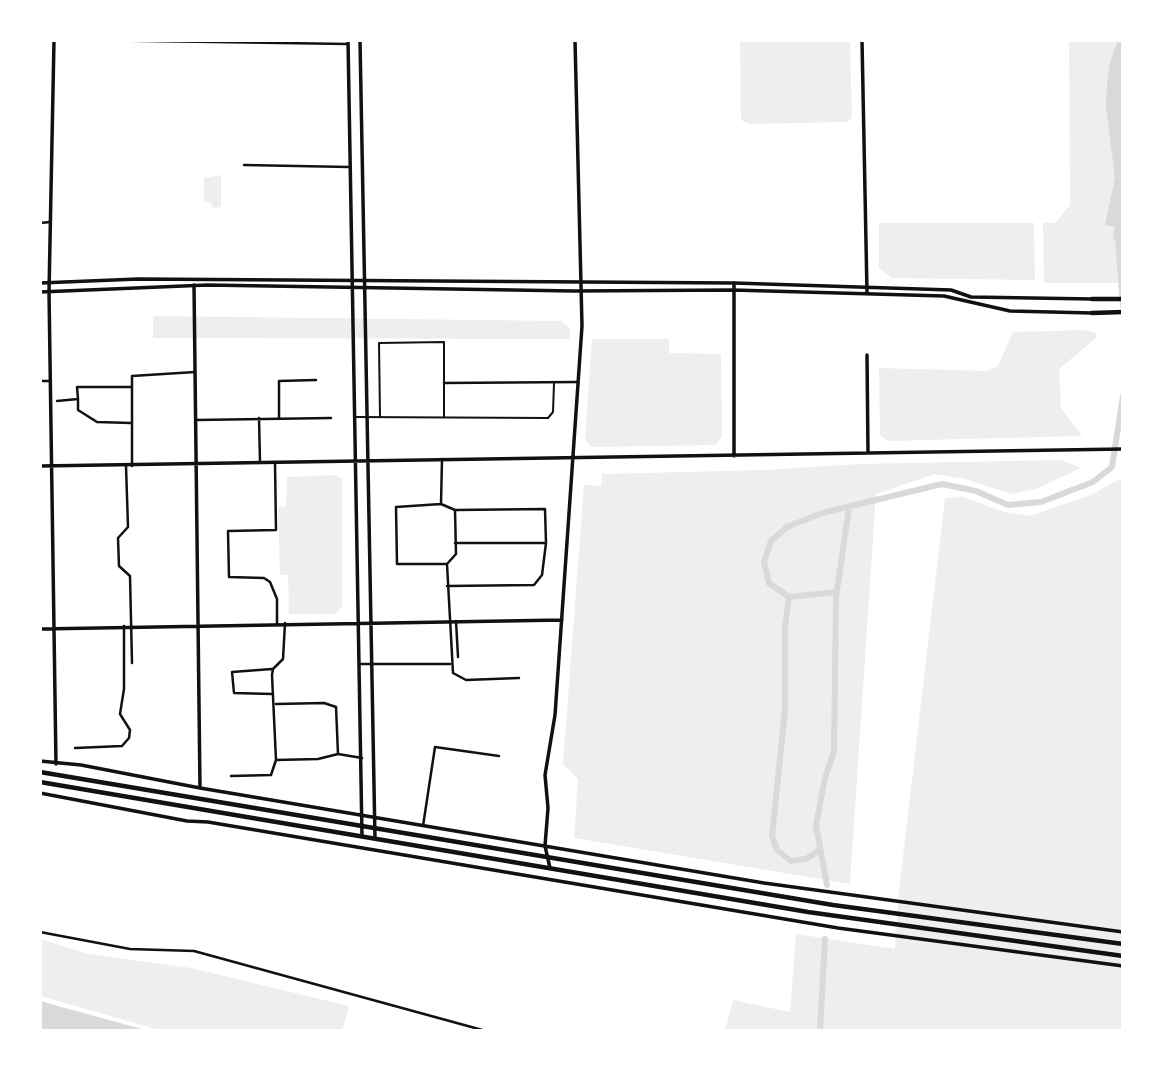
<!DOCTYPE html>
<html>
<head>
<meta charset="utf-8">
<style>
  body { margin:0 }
  #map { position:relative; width:1163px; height:1071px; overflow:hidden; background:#fff; font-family:Montserrat,sans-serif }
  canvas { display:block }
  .frame { position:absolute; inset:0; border:42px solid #fff; pointer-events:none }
</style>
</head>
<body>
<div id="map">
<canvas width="1163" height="1071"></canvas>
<div class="frame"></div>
</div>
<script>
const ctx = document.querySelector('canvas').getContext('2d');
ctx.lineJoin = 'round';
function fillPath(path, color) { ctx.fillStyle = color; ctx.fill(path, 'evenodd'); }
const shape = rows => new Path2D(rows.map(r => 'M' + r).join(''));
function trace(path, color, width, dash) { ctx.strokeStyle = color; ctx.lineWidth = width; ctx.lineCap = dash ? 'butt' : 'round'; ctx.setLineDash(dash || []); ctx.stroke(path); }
fillPath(shape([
  [740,40,850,40,852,118,846,122,749,124,741,120],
  [1069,40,1123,40,1123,283,1044,283,1043,223,1055,223,1070,205],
  [221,175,221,207,213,208,211,203,204,201,204,178],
  [879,223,1034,223,1035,280,892,278,879,268],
  [153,316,562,321,570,329,569,339,153,338],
  [1084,330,1096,333,1096,338,1059,369,1061,408,1082,436,887,441,880,435,879,368,988,371,998,366,1013,332],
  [592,339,669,339,669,353,721,354,722,437,715,445,592,447,585,440],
  [1061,460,1081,468,1036,489,1012,494,965,479,934,474,876,494,850,884,574,838,578,779,563,764,584,485,601,486,602,474,765,470,859,464],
  [336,475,342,479,342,606,335,614,289,614,288,575,280,575,278,507,286,506,287,477],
  [1123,477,1123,1031,725,1031,733,1000,790,1012,796,934,895,949,899,891,945,498,963,497,1004,512,1030,516,1091,495],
  [40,939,89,954,191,968,349,1006,342,1031,163,1031,40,996]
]), '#eee');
fillPath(shape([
  [1118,40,1123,40,1123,228,1105,225,1115,178,1106,106,1107,84,1110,62],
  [40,1001,149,1031,40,1031]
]), '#d9d9d9');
trace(shape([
  [1118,237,1123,306],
  [789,597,769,583,764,562,771,541,787,527,822,513,942,484,976,491,1008,505,1041,502,1093,482,1112,467,1123,396],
  [818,851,806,859,791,861,777,850,772,836,785,710,785,626,789,597,837,592],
  [827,885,816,826,825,778,834,751,836,597,849,508],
  [820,1031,825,939]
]), '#d9d9d9', 6);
trace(shape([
  [1118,237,1123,212]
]), '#d9d9d9', 10);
trace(shape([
  [355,417,548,418,553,412,554,383],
  [380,417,379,343,444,342,444,417]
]), '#111', 2);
trace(shape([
  [80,40,348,44],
  [244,165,349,167],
  [40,223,50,222],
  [40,381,50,381],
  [444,383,578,382],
  [78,399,77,387,131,387],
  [57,401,78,399,78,410,97,422,131,423],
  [259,418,260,462],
  [279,418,279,381,316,380],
  [196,420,331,418],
  [442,459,441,504,455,510,456,554,447,564,453,673,466,680,519,678],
  [275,462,276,530,228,531,229,577,264,578,270,582,277,599,277,624],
  [126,466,128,527,118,538,119,566,130,576,132,663],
  [132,466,132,376,195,372],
  [441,504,396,507,397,564,447,564],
  [455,543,546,543],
  [447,586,534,585,542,575,546,543,545,509,456,510],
  [456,621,458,657],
  [360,664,450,664],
  [272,694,234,693,232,672,272,669],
  [276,704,324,703,336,707,338,754],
  [75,748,122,746,129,738,130,730,120,714,124,689,124,626],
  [276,760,318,759,338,754,362,758],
  [231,776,271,775,276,760,272,675,273,669,283,659,285,623],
  [423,826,435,747,499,756],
  [40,932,130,949,194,951,486,1031]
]), '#111', 2.5);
trace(shape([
  [54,40,49,292,56,764],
  [348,40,362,836],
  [360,40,375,838],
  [862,40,867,293],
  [734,283,734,456],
  [194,285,200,788],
  [867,355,868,453],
  [40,466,1123,449],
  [40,629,562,620],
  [40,761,81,765,200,788,764,883,1123,932],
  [40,793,187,821,208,822,838,928,1123,966],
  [550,868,545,846,548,808,545,775,555,715,582,326,575,40]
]), '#111', 3.5);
trace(shape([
  [40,283,138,279,734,283,951,290,971,297,1092,299],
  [40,292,207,285,574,291,733,290,944,296,1010,311,1092,313]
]), '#111', 3.5);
trace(shape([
  [1092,299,1123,299],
  [1092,313,1123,312],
  [40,772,833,905,1123,944],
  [40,782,808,912,1123,956]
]), '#111', 4.5);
</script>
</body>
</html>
